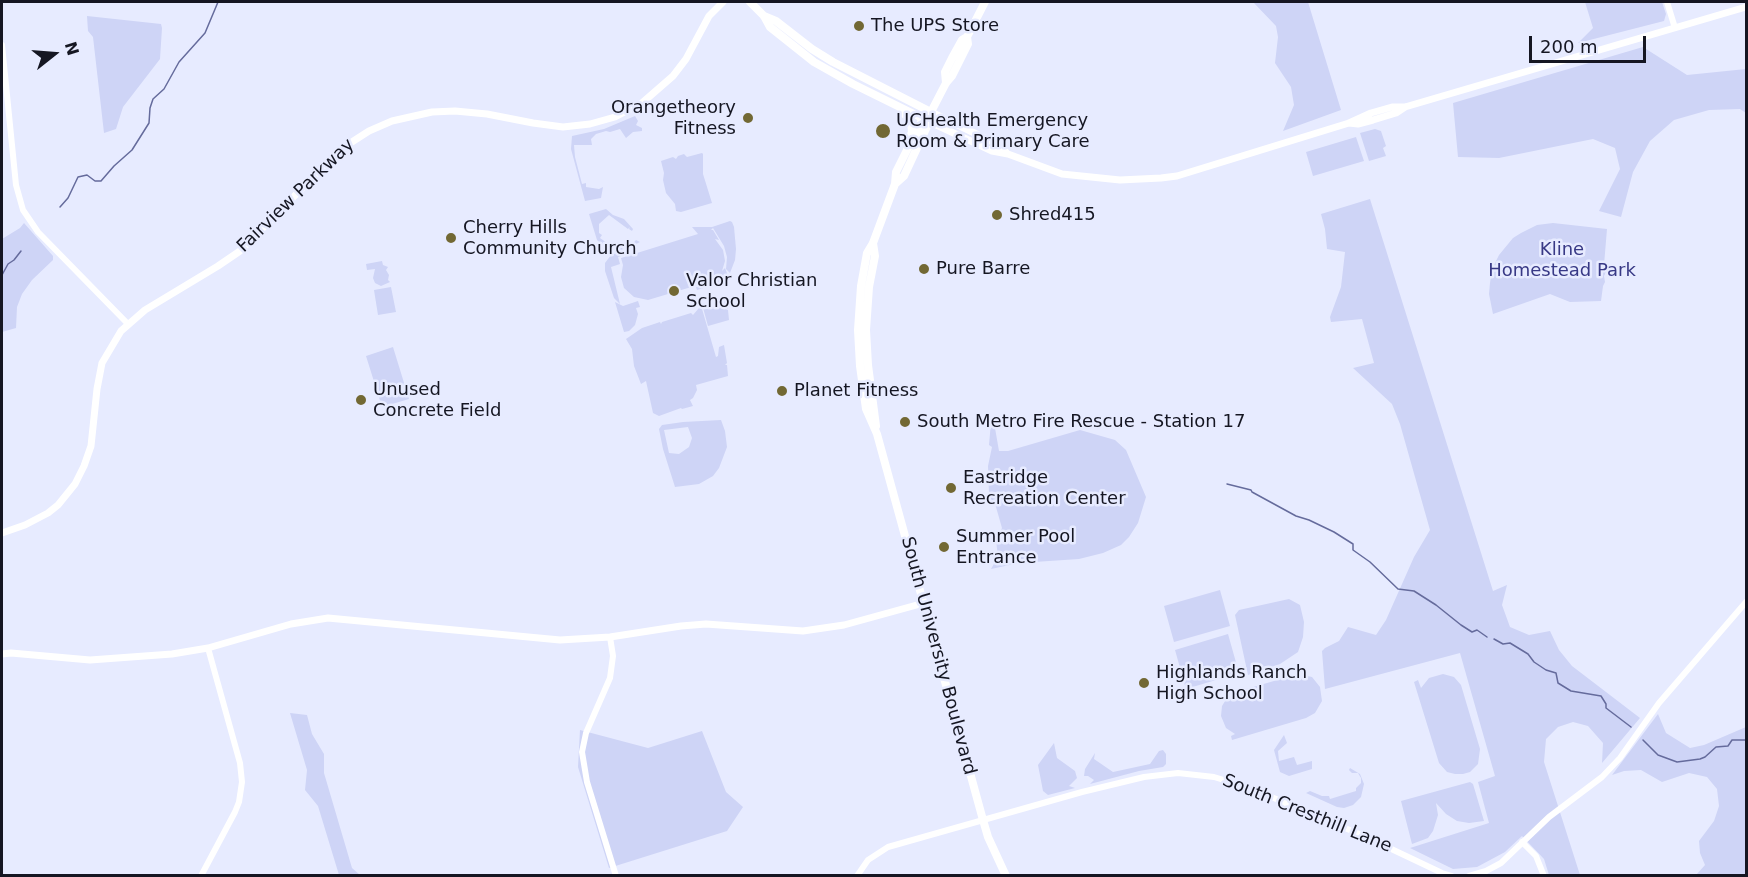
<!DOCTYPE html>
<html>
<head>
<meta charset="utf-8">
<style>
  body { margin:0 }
  #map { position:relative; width:1748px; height:877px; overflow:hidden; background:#e7ebff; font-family:"DejaVu Sans",sans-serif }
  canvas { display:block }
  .frame { position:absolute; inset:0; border:3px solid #151622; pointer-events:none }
  .north { position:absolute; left:24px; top:24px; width:60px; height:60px; -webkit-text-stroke:4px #e7ebff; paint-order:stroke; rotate:73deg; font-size:16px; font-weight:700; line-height:24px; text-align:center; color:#151622 }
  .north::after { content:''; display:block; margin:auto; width:21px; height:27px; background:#151622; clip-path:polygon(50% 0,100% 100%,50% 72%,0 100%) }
  .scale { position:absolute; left:1529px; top:36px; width:117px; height:27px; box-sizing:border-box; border:3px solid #151622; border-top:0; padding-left:8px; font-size:18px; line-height:21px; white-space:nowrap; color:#151622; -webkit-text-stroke:4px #e7ebff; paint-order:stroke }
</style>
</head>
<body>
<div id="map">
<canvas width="1748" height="877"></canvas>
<div class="frame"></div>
<div class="north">N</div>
<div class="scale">200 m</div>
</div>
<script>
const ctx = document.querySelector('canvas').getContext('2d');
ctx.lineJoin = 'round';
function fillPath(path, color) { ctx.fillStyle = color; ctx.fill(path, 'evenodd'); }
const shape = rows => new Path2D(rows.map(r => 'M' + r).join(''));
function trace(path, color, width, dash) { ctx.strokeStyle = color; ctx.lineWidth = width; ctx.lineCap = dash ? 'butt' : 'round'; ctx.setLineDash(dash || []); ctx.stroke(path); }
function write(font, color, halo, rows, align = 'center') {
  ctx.font = font + ' "DejaVu Sans",sans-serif'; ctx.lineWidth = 5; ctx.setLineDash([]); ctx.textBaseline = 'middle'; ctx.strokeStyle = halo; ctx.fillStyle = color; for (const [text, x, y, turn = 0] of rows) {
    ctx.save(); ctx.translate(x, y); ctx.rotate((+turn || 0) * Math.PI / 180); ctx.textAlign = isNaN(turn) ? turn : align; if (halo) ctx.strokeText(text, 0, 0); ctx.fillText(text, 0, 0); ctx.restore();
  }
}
fillPath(shape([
  [1253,2,1308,2,1341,110,1283,131,1294,105,1291,87,1275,63,1278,37,1276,26],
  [1585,2,1662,2,1666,14,1664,21,1578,43,1593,28],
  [87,16,161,24,162,28,160,59,123,107,116,129,104,133,93,37,88,31],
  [1643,47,1687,75,1746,69,1746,113,1740,109,1709,110,1674,120,1650,141,1633,172,1621,217,1599,211,1620,169,1615,148,1593,139,1499,158,1458,157,1453,103],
  [635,116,638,121,636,125,642,128,642,131,633,132,626,138,620,129,610,132,606,131,596,134,591,139,592,145,574,145,575,157,582,184,586,183,586,187,599,189,603,187,601,198,585,201,571,149,572,136,604,129],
  [1375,129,1381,131,1386,146,1383,148,1386,156,1369,161,1360,133],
  [1356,137,1364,161,1313,176,1306,152],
  [702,153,703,154,703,174,712,203,681,212,676,211,675,204,666,193,663,180,664,173,661,161,673,157,676,159,678,156,684,154,687,157],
  [1370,199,1493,591,1507,585,1502,605,1510,627,1529,635,1550,631,1559,650,1572,666,1640,718,1602,763,1603,743,1588,726,1573,722,1558,727,1546,739,1544,762,1580,875,1549,875,1544,859,1522,836,1505,852,1477,867,1453,869,1410,848,1489,823,1478,782,1495,776,1460,653,1325,689,1322,651,1325,648,1339,641,1348,627,1376,635,1386,620,1414,557,1430,530,1400,424,1392,404,1353,368,1374,363,1362,319,1331,322,1330,317,1341,287,1345,252,1327,249,1325,229,1321,214],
  [606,209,613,215,624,219,633,229,632,231,629,229,630,227,628,229,609,215,599,224,599,233,602,235,600,238,617,250,619,247,624,249,615,251,607,250,597,240,589,214],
  [730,221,732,222,734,227,736,249,735,260,730,273,726,269,727,257,724,246,713,228,711,230,713,230,719,240,715,239,723,250,725,261,722,271,725,268,728,276,727,281,697,290,696,287,711,282,718,277,718,276,708,282,648,300,634,297,624,288,621,277,623,265,621,258,698,234,692,227,712,227],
  [24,223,53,256,53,260,32,280,22,294,17,307,16,328,2,332,2,239,20,228],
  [1553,223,1607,229,1604,265,1607,270,1604,276,1605,282,1603,286,1601,301,1570,302,1550,294,1493,314,1489,294,1490,283,1492,269,1499,255,1513,238,1521,233,1537,225],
  [636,240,640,242,636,244,637,251,618,257,620,264,611,267,620,304,614,298,605,271,605,263,611,255,628,249],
  [382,261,383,265,388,267,386,270,389,275,388,280,390,282,381,286,375,283,373,278,375,269,367,270,366,264],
  [391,287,396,312,378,315,374,290],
  [726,297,728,309,725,310,728,310,729,320,708,326,702,304],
  [638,301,640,307,636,308,638,314,635,325,629,331,624,332,615,302,623,306],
  [700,302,716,357,718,356,719,347,724,345,727,363,725,365,727,365,728,376,696,385,697,390,693,398,690,400,693,406,682,409,681,408,659,416,653,413,646,381,641,384,634,366,632,349,626,339,642,328,660,322,661,324,662,322,691,313,693,315,699,308],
  [393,347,409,399,382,407,366,356],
  [721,420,725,431,727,447,719,468,713,476,699,484,675,487,663,449,659,429,662,425,683,422],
  [688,427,692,438,689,447,679,454,669,453,664,430],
  [991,422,999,422,1000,427,995,428,999,451,1008,451,1080,430,1115,440,1126,450,1146,497,1138,523,1129,537,1121,545,1103,553,1079,559,1019,563,991,569,998,557,996,540,1002,528,994,500,993,501,987,495,989,494,988,466,992,447,989,445],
  [1220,590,1230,626,1174,642,1164,606],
  [1289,599,1300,605,1304,622,1303,637,1298,652,1280,664,1248,675,1235,615,1239,610],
  [1228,634,1239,673,1186,689,1175,650],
  [1298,674,1312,677,1320,687,1322,701,1315,713,1306,718,1232,740,1231,736,1235,734,1226,728,1221,716,1222,706,1227,698,1236,692],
  [1443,674,1454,677,1461,685,1480,749,1478,764,1470,772,1463,774,1455,774,1447,772,1439,763,1414,682,1418,680,1421,688,1429,678],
  [290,713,307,715,312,734,324,754,324,773,352,868,360,875,339,875,318,806,305,790,307,770],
  [1658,714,1666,733,1690,748,1704,745,1746,727,1746,875,1696,875,1705,865,1700,853,1699,841,1714,821,1719,806,1717,789,1707,777,1689,773,1662,782,1641,770,1624,771,1612,775],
  [580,730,648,748,702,731,726,792,743,807,727,831,609,868,578,767],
  [1284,735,1287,743,1278,751,1279,761,1294,757,1297,765,1312,761,1312,769,1289,776,1280,772,1274,750],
  [1054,743,1057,758,1075,771,1077,778,1069,786,1075,788,1048,795,1043,791,1038,765],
  [1159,751,1163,750,1166,754,1166,764,1163,767,1139,771,1090,784,1094,780,1088,776,1084,776,1085,769,1095,753,1094,759,1113,772,1150,764],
  [1350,768,1360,774,1364,784,1361,797,1353,805,1344,808,1337,807,1306,793,1310,791,1322,796,1329,796,1330,799,1356,791,1356,788,1361,783,1361,778,1358,773,1352,773,1349,770],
  [1470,782,1473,784,1484,821,1469,823,1457,821,1446,814,1436,803,1438,815,1433,831,1428,838,1412,844,1401,801]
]), '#ced4f6');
trace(shape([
  [60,207,68,198,78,177,87,175,95,181,101,181,114,166,132,150,149,123,150,108,153,99,164,89,179,62,205,33,218,2],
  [2,275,8,264,14,260,21,251],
  [1227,484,1251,490,1252,492,1296,516,1309,520,1334,532,1353,544,1353,550,1370,562,1398,589,1414,591,1436,605,1461,625,1472,632,1477,630,1487,637],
  [1494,639,1503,644,1510,643,1528,654,1534,662,1546,670,1556,673,1558,683,1571,691,1601,696,1606,704,1606,708,1631,727],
  [1643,740,1658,755,1677,762,1700,759,1705,757,1716,747,1728,746,1732,740,1746,740]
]), '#656b9c', 1.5);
trace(shape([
  [1667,2,1675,28],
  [2,45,16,185,23,210,38,232,128,324],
  [610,637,613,656,610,678,586,733,582,752,587,782,616,876],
  [1522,842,1536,856,1544,876],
  [201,876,235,812,239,802,242,782,240,763,208,648],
  [857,876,868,860,888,847,1082,792,1144,777,1178,773,1214,777,1250,788,1364,836,1442,873,1452,876],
  [1469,876,1486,871,1501,863,1549,817,1602,777,1620,758,1659,703,1746,602]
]), '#fff', 6);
trace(shape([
  [931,112,997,144,1006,152],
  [930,122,992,151,1008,154,1062,174,1120,180,1161,178,1177,176,1349,123,1371,113,1392,107,1405,107,1746,7],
  [1349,123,1358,124,1373,120,1396,113,1405,107],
  [2,533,25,525,48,513,58,505,75,484,84,466,91,446,97,389,102,363,121,331,145,310,218,266,240,251,341,149,369,131,392,121,432,112,455,111,487,114,533,123,563,127,590,124,615,117,642,103,673,76,686,59,709,16,723,2],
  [2,654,11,653,90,660,172,654,208,648,291,624,328,618,560,640,610,637,681,626,706,624,803,631,844,625,924,603]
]), '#fff', 7);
trace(shape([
  [750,2,764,16,770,27,814,62,853,84,930,122],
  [764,16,776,21,812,49,833,62,931,112],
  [967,37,968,44,952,76,946,83,931,112,923,118,896,172,895,184,873,243,867,253,861,286,858,330,860,366,866,409,877,434,983,820,988,837,1006,876],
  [946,83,945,72,952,58,962,40,967,37,985,2],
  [901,112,910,118,911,122,912,132,910,137],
  [895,184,904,176,931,118],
  [873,243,875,256,869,287,866,330,868,365,876,426]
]), '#fff', 8);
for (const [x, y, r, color] of [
  [859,26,6,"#726834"],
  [748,118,6,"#726834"],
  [883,131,8,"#726834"],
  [997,215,6,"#726834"],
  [451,238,6,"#726834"],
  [924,269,6,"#726834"],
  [674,291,6,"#726834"],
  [782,391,6,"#726834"],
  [361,400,6,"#726834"],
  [905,422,6,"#726834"],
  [951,488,6,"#726834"],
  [944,547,6,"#726834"],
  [1144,683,6,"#726834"]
]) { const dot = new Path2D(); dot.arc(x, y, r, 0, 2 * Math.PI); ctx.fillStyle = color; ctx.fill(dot); trace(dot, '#e7ebff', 2); }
write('18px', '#151622', '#e7ebff', [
  ["The UPS Store",871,26],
  ["Orangetheory",736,108,"right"],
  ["Fitness",736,129,"right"],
  ["UCHealth Emergency",896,121],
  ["Room & Primary Care",896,142],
  ["Shred415",1009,215],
  ["Cherry Hills",463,228],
  ["Community Church",463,249],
  ["Pure Barre",936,269],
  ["Valor Christian",686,281],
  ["School",686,302],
  ["Unused",373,390],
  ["Concrete Field",373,411],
  ["Planet Fitness",794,391],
  ["South Metro Fire Rescue - Station 17",917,422],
  ["Eastridge",963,478],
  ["Recreation Center",963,499],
  ["Summer Pool",956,537],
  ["Entrance",956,558],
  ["Highlands Ranch",1156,673],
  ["High School",1156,694]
], 'left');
write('18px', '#151622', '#e7ebff', [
  ["Fairview Parkway",296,196,-44],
  ["South University Boulevard",938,656,75],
  ["South Cresthill Lane",1307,814,22]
]);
write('18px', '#383986', '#e7ebff', [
  ["Kline",1562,250],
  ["Homestead Park",1562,271]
]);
</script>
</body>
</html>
